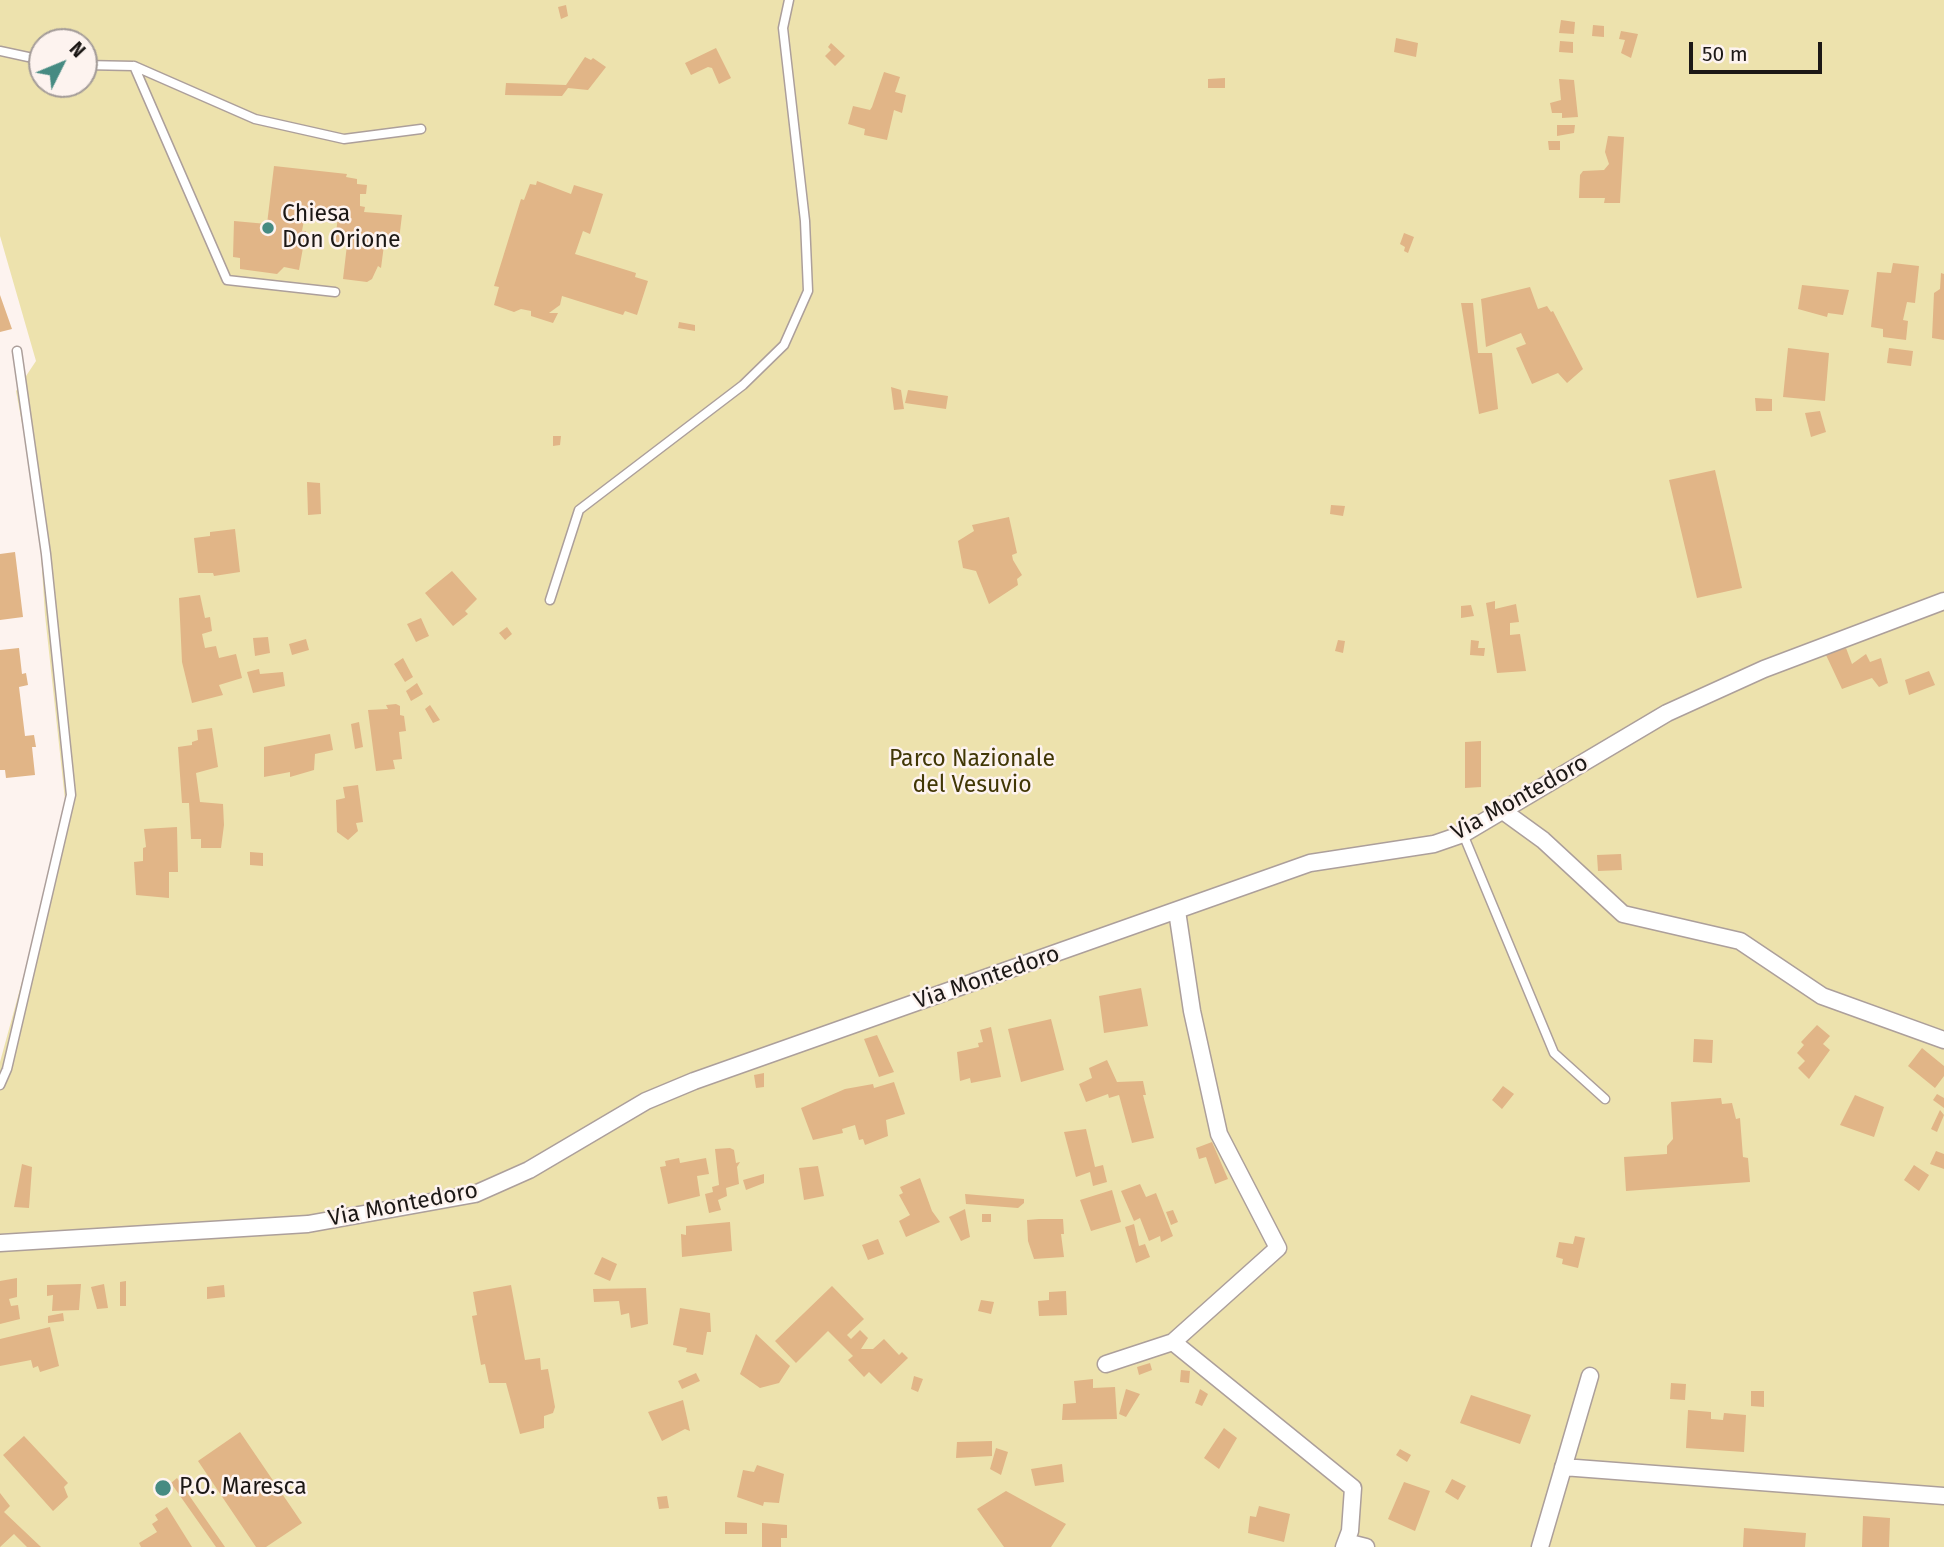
<!DOCTYPE html>
<html>
<head>
<meta charset="utf-8">
<style>
  body { margin:0 }
  #map { position:relative; width:1944px; height:1547px; overflow:hidden; background:#fdf3ef; font-family:"Fira Sans",sans-serif }
  canvas { display:block }
  .north { position:absolute; left:28px; top:28px; width:70px; height:70px; box-sizing:border-box; background:#fdf3ef; border:2px solid #a39b98; border-radius:50%; rotate:47deg; font-size:19px; font-weight:700; line-height:28px; text-align:center; color:#1c1816 }
  .north::after { content:''; display:block; margin:auto; width:24px; height:32px; background:#468b82; clip-path:polygon(50% 0,100% 100%,50% 72%,0 100%) }
  .scale { position:absolute; left:1689px; top:42px; width:133px; height:32px; box-sizing:border-box; border:4px solid #1c1816; border-top:0; padding-left:9px; font-size:21px; line-height:24px; white-space:nowrap; color:#1c1816; -webkit-text-stroke:5px #fdf3ef; paint-order:stroke }
</style>
</head>
<body>
<div id="map">
<canvas width="1944" height="1547"></canvas>
<div class="north">N</div>
<div class="scale">50 m</div>
</div>
<script>
const ctx = document.querySelector('canvas').getContext('2d');
ctx.lineJoin = 'round';
function fillPath(path, color) { ctx.fillStyle = color; ctx.fill(path, 'evenodd'); }
const shape = rows => new Path2D(rows.map(r => 'M' + r).join(''));
function trace(path, color, width, dash) { ctx.strokeStyle = color; ctx.lineWidth = width; ctx.lineCap = dash ? 'butt' : 'round'; ctx.setLineDash(dash || []); ctx.stroke(path); }
function write(font, color, halo, rows, align = 'center') {
  ctx.font = font + ' "Fira Sans",sans-serif'; ctx.lineWidth = 5; ctx.setLineDash([]); ctx.textBaseline = 'middle'; ctx.strokeStyle = halo; ctx.fillStyle = color; for (const [text, x, y, turn = 0] of rows) {
    ctx.save(); ctx.translate(x, y); ctx.rotate((+turn || 0) * Math.PI / 180); ctx.textAlign = isNaN(turn) ? turn : align; if (halo) ctx.strokeText(text, 0, 0); ctx.fillText(text, 0, 0); ctx.restore();
  }
}
fillPath(shape([
  [0,0,1944,0,1944,1547,0,1547,0,1062,32,945,65,800,45,615,38,509,16,391,36,361,0,236],
  [42,42,84,42,84,84,42,84]
]), '#ede2ad');
fillPath(shape([
  [566,5,568,16,561,19,558,7],
  [1561,20,1575,22,1574,34,1559,33],
  [1593,25,1604,26,1604,37,1592,36],
  [1621,31,1638,34,1631,58,1621,53,1625,40,1619,39],
  [1396,38,1418,43,1416,57,1394,52],
  [1560,41,1573,42,1573,53,1559,52],
  [831,43,845,56,835,66,825,56,831,50,828,47],
  [716,48,731,78,719,84,712,68,708,67,691,75,685,63],
  [585,57,591,60,593,58,606,67,588,90,568,88,562,96,505,95,506,83,566,85],
  [884,72,900,77,895,92,906,95,902,113,894,110,887,140,864,135,865,129,848,124,853,106,870,110,872,107],
  [1225,78,1225,88,1208,88,1208,79],
  [1559,79,1574,80,1578,117,1562,118,1562,113,1552,113,1550,103,1561,100],
  [1557,125,1575,125,1574,133,1557,136],
  [1608,136,1624,137,1620,203,1604,203,1605,198,1579,198,1580,175,1583,171,1604,170,1609,164,1605,152],
  [1548,141,1560,141,1560,150,1549,150],
  [274,166,347,174,346,177,357,179,357,184,367,185,366,194,360,194,360,206,365,207,364,212,402,215,398,248,384,245,381,268,378,266,372,279,367,282,343,279,347,245,335,244,338,215,330,214,330,211,306,209,302,231,306,231,299,270,284,267,277,274,240,269,240,258,233,257,234,221,267,224],
  [537,181,571,194,574,185,603,194,590,234,583,231,575,254,636,273,635,277,648,281,637,315,625,311,623,315,562,296,560,305,549,313,558,313,553,323,531,316,531,311,521,309,514,312,494,305,499,287,494,286,521,199,524,200,530,184,536,185],
  [1404,233,1414,237,1408,253,1404,251,1405,247,1400,244],
  [1893,263,1919,266,1915,303,1907,302,1903,320,1908,321,1906,340,1883,337,1883,329,1871,327,1877,272,1891,273],
  [1941,273,1944,274,1944,340,1932,338,1934,293,1940,289],
  [1802,285,1849,290,1843,315,1828,313,1827,317,1798,309],
  [1530,287,1538,309,1547,306,1551,312,1553,311,1583,369,1567,383,1558,373,1532,384,1516,348,1526,344,1521,333,1486,347,1481,299],
  [0,295,12,329,0,332],
  [1461,303,1473,303,1478,353,1492,353,1498,409,1479,414],
  [679,322,695,325,695,331,678,328],
  [1788,348,1829,353,1825,401,1783,397],
  [1889,348,1913,351,1911,366,1887,363],
  [891,387,901,390,904,409,894,410],
  [908,390,948,396,946,409,905,403],
  [1755,398,1772,399,1772,411,1756,411],
  [1820,411,1826,432,1811,437,1805,413],
  [553,436,561,436,560,445,553,446],
  [1715,470,1742,588,1697,598,1669,480],
  [307,482,320,483,321,514,308,515],
  [1331,505,1345,506,1343,516,1330,514],
  [1009,517,1017,553,1012,555,1013,560,1022,575,1017,579,1018,585,989,604,976,571,963,568,958,541,974,531,972,525],
  [235,529,240,572,214,576,213,573,198,573,194,538,210,536,210,532],
  [15,552,23,617,0,620,0,554],
  [452,571,477,599,465,611,468,614,453,626,425,593],
  [200,595,205,618,210,617,212,631,202,634,205,648,216,646,219,658,236,654,242,678,219,685,223,695,192,703,182,662,179,598],
  [1495,601,1495,609,1516,604,1519,622,1510,623,1510,635,1520,634,1526,671,1497,673,1486,603],
  [1471,605,1474,616,1461,618,1461,606],
  [421,618,429,636,416,642,407,624],
  [507,627,512,634,505,640,499,633],
  [268,637,270,653,255,656,253,638],
  [306,639,309,650,292,655,289,644],
  [1338,640,1345,641,1343,653,1335,651],
  [1471,640,1479,641,1478,648,1485,648,1484,656,1470,655],
  [19,648,22,674,26,673,28,685,19,687,25,736,34,735,36,747,32,747,35,775,6,778,5,770,0,770,0,650],
  [1846,648,1852,664,1866,654,1870,662,1881,658,1888,683,1879,687,1872,678,1842,689,1826,655],
  [403,658,413,677,405,682,394,664],
  [259,669,260,674,283,672,285,686,253,693,247,672],
  [1929,671,1935,685,1909,695,1905,680],
  [417,683,423,694,411,701,406,691],
  [396,704,400,706,400,715,404,716,406,731,399,732,402,759,393,760,395,769,376,771,368,710,388,709,386,705],
  [430,705,440,720,433,723,425,709],
  [359,722,363,747,355,749,351,724],
  [212,728,218,767,196,773,200,802,223,804,224,825,221,848,201,848,201,839,191,839,189,803,182,803,178,747,192,745,192,742,198,740,197,730],
  [330,734,333,750,315,754,314,770,290,777,290,772,264,777,264,747],
  [1481,741,1481,787,1465,788,1465,742],
  [358,785,363,822,356,823,358,831,348,840,337,832,336,800,345,798,343,787],
  [177,827,178,872,169,872,169,898,136,895,134,862,143,861,143,848,146,847,144,829],
  [250,852,263,853,263,866,250,865],
  [1621,854,1622,870,1598,871,1597,855],
  [1141,988,1148,1026,1104,1033,1099,996],
  [1051,1019,1064,1070,1021,1082,1008,1029],
  [1817,1025,1830,1036,1823,1044,1830,1050,1809,1079,1798,1068,1805,1061,1797,1053,1804,1045,1801,1042],
  [991,1027,1001,1077,971,1083,970,1078,960,1081,957,1052,979,1047,978,1043,983,1042,980,1030],
  [877,1035,894,1072,879,1077,864,1039],
  [1694,1039,1713,1040,1712,1063,1693,1062],
  [1922,1048,1944,1066,1944,1076,1935,1088,1908,1066],
  [1107,1060,1117,1082,1143,1081,1146,1095,1143,1095,1154,1138,1132,1143,1119,1095,1109,1098,1108,1094,1086,1102,1079,1084,1092,1078,1089,1068],
  [764,1073,764,1087,756,1088,754,1075],
  [894,1082,905,1114,886,1120,888,1136,865,1145,863,1139,859,1140,855,1125,842,1129,843,1133,813,1140,801,1108,845,1089,873,1084,874,1088],
  [1503,1086,1514,1094,1502,1109,1492,1100],
  [1937,1094,1944,1098,1944,1108,1933,1100],
  [1855,1095,1884,1107,1874,1137,1840,1125],
  [1721,1098,1722,1104,1732,1103,1736,1119,1740,1118,1743,1157,1748,1158,1750,1182,1626,1191,1624,1157,1667,1154,1667,1146,1673,1139,1671,1102],
  [1940,1110,1944,1115,1937,1132,1931,1129],
  [1086,1129,1095,1167,1103,1165,1107,1182,1093,1186,1090,1172,1076,1177,1064,1132],
  [1212,1142,1228,1179,1215,1184,1206,1157,1199,1159,1196,1148],
  [730,1148,734,1150,736,1163,740,1162,737,1167,739,1184,726,1188,727,1196,718,1200,721,1210,709,1213,705,1194,713,1192,712,1187,719,1185,715,1149],
  [1936,1151,1944,1154,1944,1169,1930,1164],
  [679,1158,680,1163,706,1158,709,1174,697,1176,700,1196,668,1204,660,1167,666,1166,665,1161],
  [22,1164,32,1167,29,1208,14,1207],
  [1914,1165,1929,1175,1919,1191,1904,1180],
  [818,1166,824,1196,804,1200,799,1168],
  [764,1174,764,1183,746,1190,743,1180],
  [920,1178,932,1211,940,1222,906,1237,899,1221,910,1215,899,1195,903,1193,900,1187],
  [1140,1184,1146,1197,1156,1193,1173,1236,1161,1242,1160,1236,1149,1241,1140,1218,1134,1221,1121,1191],
  [1112,1190,1121,1222,1091,1231,1080,1200],
  [965,1194,1024,1199,1024,1203,1018,1208,966,1204],
  [965,1209,970,1237,961,1241,949,1217],
  [1173,1210,1178,1222,1171,1225,1166,1212],
  [982,1214,991,1214,991,1222,982,1222],
  [1039,1219,1063,1219,1064,1234,1061,1234,1064,1257,1034,1259,1028,1241,1027,1220],
  [730,1222,732,1251,682,1257,681,1234,686,1235,686,1226],
  [1134,1224,1139,1246,1145,1244,1150,1257,1136,1263,1125,1227],
  [1575,1236,1585,1238,1578,1268,1562,1264,1563,1259,1556,1257,1559,1242,1573,1244],
  [878,1239,884,1254,868,1260,862,1245],
  [602,1257,617,1264,610,1281,594,1274],
  [17,1278,17,1297,9,1299,11,1306,18,1305,20,1319,0,1324,0,1281],
  [126,1281,126,1306,120,1306,120,1282],
  [81,1284,79,1310,52,1311,53,1295,47,1296,47,1285],
  [104,1284,108,1308,97,1309,91,1287],
  [224,1285,225,1297,207,1299,207,1287],
  [511,1285,525,1360,540,1358,541,1370,548,1369,555,1407,553,1413,544,1416,544,1428,520,1434,506,1383,489,1383,485,1364,481,1365,472,1316,477,1315,473,1292],
  [832,1286,864,1319,847,1335,851,1339,860,1330,868,1338,861,1349,873,1349,884,1339,899,1355,902,1352,908,1358,881,1384,869,1372,864,1377,848,1360,853,1356,828,1331,796,1363,775,1341],
  [646,1288,648,1324,631,1328,629,1313,621,1315,619,1301,594,1302,593,1289],
  [1066,1291,1067,1315,1039,1316,1038,1301,1049,1300,1049,1292],
  [981,1300,994,1302,991,1314,978,1311],
  [680,1308,710,1313,711,1332,707,1332,703,1355,686,1352,687,1348,673,1345],
  [63,1313,64,1321,48,1323,48,1316],
  [50,1327,59,1366,40,1372,38,1366,33,1368,31,1360,0,1366,0,1339],
  [756,1334,790,1366,779,1383,760,1388,740,1374],
  [1150,1363,1152,1370,1139,1375,1137,1367],
  [1181,1370,1190,1371,1189,1383,1180,1382],
  [696,1373,700,1381,682,1389,678,1381],
  [914,1376,923,1379,918,1392,911,1389],
  [1093,1379,1093,1388,1115,1387,1117,1419,1062,1420,1063,1404,1076,1403,1074,1381],
  [1671,1383,1686,1384,1685,1400,1670,1399],
  [1126,1389,1140,1394,1126,1417,1119,1414],
  [1200,1389,1208,1394,1202,1406,1195,1403],
  [1751,1391,1764,1391,1764,1407,1751,1406],
  [1471,1395,1531,1415,1520,1444,1460,1423],
  [683,1400,690,1431,685,1429,662,1441,648,1412],
  [1688,1410,1711,1412,1711,1419,1723,1420,1724,1413,1746,1415,1744,1452,1686,1448],
  [1224,1428,1237,1438,1219,1469,1204,1458],
  [240,1432,302,1523,266,1547,256,1547,198,1461],
  [24,1436,68,1483,64,1487,68,1497,53,1511,3,1455],
  [992,1441,992,1456,956,1458,957,1442],
  [996,1448,1008,1452,1001,1475,990,1469],
  [1400,1449,1411,1455,1407,1462,1396,1455],
  [1062,1464,1064,1482,1035,1486,1031,1469],
  [757,1465,784,1474,779,1503,764,1502,763,1506,737,1497,743,1470,754,1472],
  [177,1478,225,1547,216,1547,171,1483],
  [1452,1479,1466,1486,1458,1500,1445,1492],
  [1404,1482,1430,1491,1415,1531,1388,1519],
  [1006,1491,1066,1524,1051,1547,1004,1547,977,1509],
  [0,1493,10,1506,4,1512,41,1547,27,1547,14,1534,0,1547],
  [667,1496,669,1508,659,1509,657,1497],
  [1259,1506,1290,1514,1284,1542,1248,1533,1250,1516,1256,1517],
  [167,1507,192,1547,141,1547,139,1543,157,1532,152,1524,158,1520,155,1515],
  [1863,1516,1890,1518,1889,1547,1862,1547],
  [725,1522,747,1523,747,1534,725,1534],
  [762,1523,787,1525,787,1538,781,1538,781,1547,762,1547],
  [1744,1528,1806,1533,1805,1547,1743,1547]
]), '#e1b587');
const service = shape([
  [0,51,42,60],
  [84,65,134,66,227,280,335,292],
  [134,66,255,119,344,139,421,129],
  [550,600,579,510,743,385,784,345,808,291,805,221,783,28,789,0],
  [1463,834,1554,1053,1605,1099],
  [0,1085,7,1069,71,795,46,554,17,351]
]);
const minor = shape([
  [1503,811,1543,840,1623,914,1740,941,1822,996,1944,1040],
  [0,1243,308,1224,475,1194,529,1170,646,1101,694,1081,1310,863,1434,844,1463,834,1667,713,1764,669,1944,601],
  [1173,1342,1353,1488,1350,1531,1344,1547],
  [1106,1364,1173,1342,1278,1248,1219,1134,1192,1011,1177,911],
  [1563,1467,1944,1496],
  [1346,1542,1366,1547],
  [1540,1547,1590,1376]
]);
trace(service, '#ac9f9b', 11);
trace(minor, '#ac9f9b', 19);
trace(service, '#fff', 8);
trace(minor, '#fff', 16);
for (const [x, y, r, color] of [
  [268,228,7,"#468b82"],
  [163,1488,9,"#468b82"]
]) { const dot = new Path2D(); dot.arc(x, y, r, 0, 2 * Math.PI); ctx.fillStyle = color; ctx.fill(dot); trace(dot, '#fdf3ef', 2.5); }
write('23px', '#1c1816', '#fdf3ef', [
  ["Chiesa",282,215],
  ["Don Orione",282,241],
  ["P.O. Maresca",179,1488]
], 'left');
write('23px', '#413705', '#fdf3ef', [
  ["Parco Nazionale",972,760],
  ["del Vesuvio",972,786]
]);
write('23px', '#1c1816', '#fdf3ef', [
  ["Via Montedoro",1520,798,-29],
  ["Via Montedoro",987,978,-19],
  ["Via Montedoro",403,1205,-11]
]);
</script>
</body>
</html>
